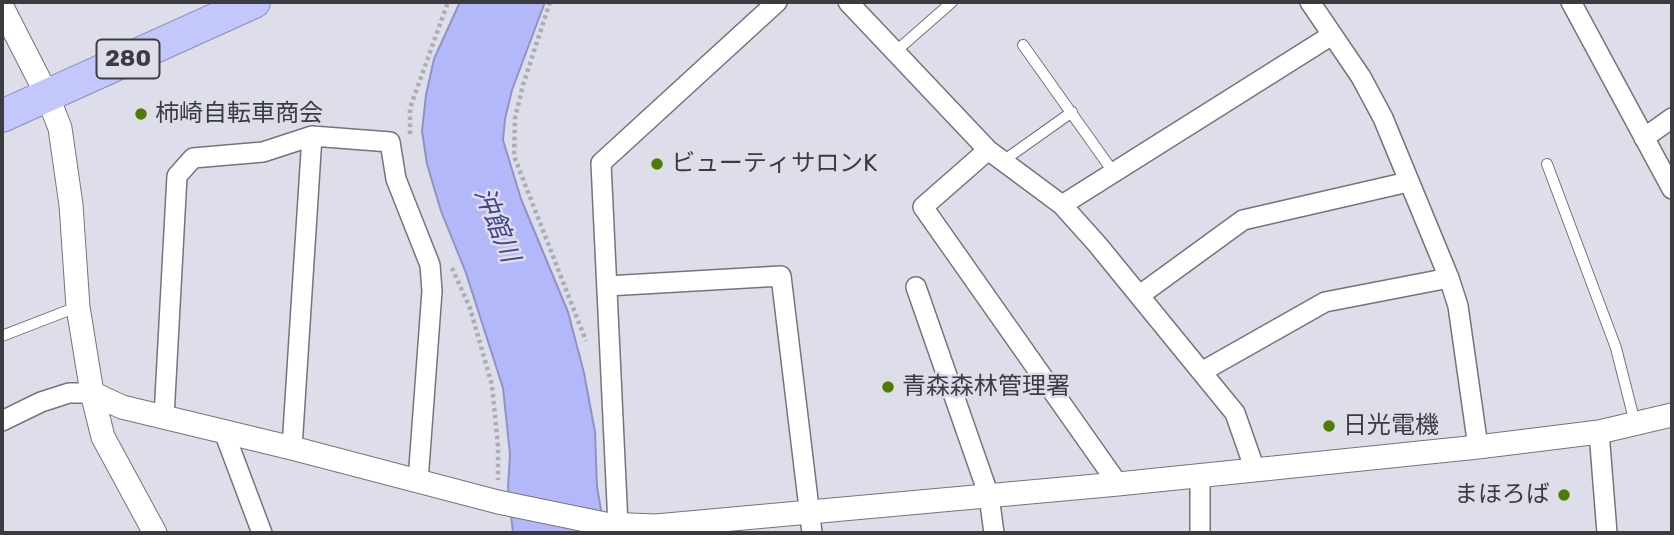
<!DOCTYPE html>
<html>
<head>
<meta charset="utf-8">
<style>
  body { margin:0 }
  #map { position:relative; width:1674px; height:535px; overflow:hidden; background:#dddee9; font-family:Rubik,sans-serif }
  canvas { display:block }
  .frame { position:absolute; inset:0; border:4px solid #3b3c40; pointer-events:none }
</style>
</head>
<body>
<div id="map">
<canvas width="1674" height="535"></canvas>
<div class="frame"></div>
</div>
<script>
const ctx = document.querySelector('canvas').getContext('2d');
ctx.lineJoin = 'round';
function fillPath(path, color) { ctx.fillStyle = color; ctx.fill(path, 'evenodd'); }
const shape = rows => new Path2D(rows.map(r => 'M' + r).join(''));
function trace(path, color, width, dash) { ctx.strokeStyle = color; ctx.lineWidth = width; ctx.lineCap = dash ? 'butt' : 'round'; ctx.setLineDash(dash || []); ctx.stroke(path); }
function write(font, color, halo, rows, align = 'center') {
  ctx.font = font + ' Rubik,"Noto Sans JP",sans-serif'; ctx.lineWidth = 5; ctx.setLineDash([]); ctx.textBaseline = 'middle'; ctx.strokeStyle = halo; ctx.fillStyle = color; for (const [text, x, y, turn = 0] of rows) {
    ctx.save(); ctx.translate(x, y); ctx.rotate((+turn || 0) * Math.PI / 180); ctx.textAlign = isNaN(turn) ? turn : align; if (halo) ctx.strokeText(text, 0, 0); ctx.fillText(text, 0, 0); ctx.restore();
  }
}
const water = shape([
  [460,2,545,2,512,90,505,119,503,140,521,199,568,312,584,373,595,432,597,487,605,533,513,533,508,487,510,454,503,388,466,273,441,211,427,164,422,131,426,95,434,59,460,2]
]);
fillPath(water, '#b3b8fa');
trace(water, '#8f93c2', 2);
const service = shape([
  [1023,45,1114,173],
  [895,52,952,2],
  [1003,161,1072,112],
  [1547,164,1616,348,1635,423],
  [2,336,77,307]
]);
const minor = shape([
  [848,2,988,150,1062,205,1097,244,1235,413,1255,470],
  [1310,2,1361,77,1383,118,1449,278,1458,306,1478,447],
  [1571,2,1672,189],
  [1644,138,1672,118],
  [988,150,923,207,1118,484],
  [1062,205,1332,35],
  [607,286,781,276,812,533],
  [916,287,989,496,994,533],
  [1140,295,1243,220,1408,182],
  [1203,371,1325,302,1449,278],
  [164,417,177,176,193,158,263,152,312,136,390,142,396,179,430,265,432,291,418,481],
  [2,421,41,402,69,393,92,393],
  [224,432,262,533],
  [1599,432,1607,533],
  [292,448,312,136],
  [1200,476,1200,533],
  [618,525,601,163,777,2]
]);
const tertiary = shape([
  [2,7,47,95,60,128,71,205,78,307,92,393,103,437,155,533],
  [92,393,122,407,292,448,498,502,605,524,656,526,1118,484,1478,447,1599,432,1672,415]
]);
const trunk = shape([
  [2,116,254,2]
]);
trace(service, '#73747d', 12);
trace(minor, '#73747d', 22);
trace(tertiary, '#73747d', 25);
trace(trunk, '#8a8dba', 34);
trace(shape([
  [550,2,523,85,515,118,514,156,586,341],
  [410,134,410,108,448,2],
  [452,268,470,308,492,385,498,447,498,480]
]), '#abacb5', 4.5, [3.5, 3.5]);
trace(service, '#fff', 10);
trace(minor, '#fff', 19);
trace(tertiary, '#fff', 23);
trace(trunk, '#c3c7fc', 32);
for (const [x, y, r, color] of [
  [141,114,7,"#4e7c02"],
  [657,164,7,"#4e7c02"],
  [888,387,7,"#4e7c02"],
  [1329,426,7,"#4e7c02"],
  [1564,495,7,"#4e7c02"]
]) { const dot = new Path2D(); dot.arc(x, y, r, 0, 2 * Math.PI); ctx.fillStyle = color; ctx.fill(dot); trace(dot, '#dddee9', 2.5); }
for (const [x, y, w] of [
  [128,59,63]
]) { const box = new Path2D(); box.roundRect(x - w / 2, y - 19.5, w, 39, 5); ctx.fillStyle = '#dddee9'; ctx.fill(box); trace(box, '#3b3c40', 2); }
write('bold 23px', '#3b3c40', null, [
  ["280",128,59]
]);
write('24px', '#3b3c40', '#dddee9', [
  ["柿崎自転車商会",155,114],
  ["ビューティサロンK",671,164],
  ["青森森林管理署",902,387],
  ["日光電機",1343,426],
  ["まほろば",1550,495,"right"]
], 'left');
write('italic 26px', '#464491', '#dddee9', [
  ["沖館川",496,225,68]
]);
</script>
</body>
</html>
